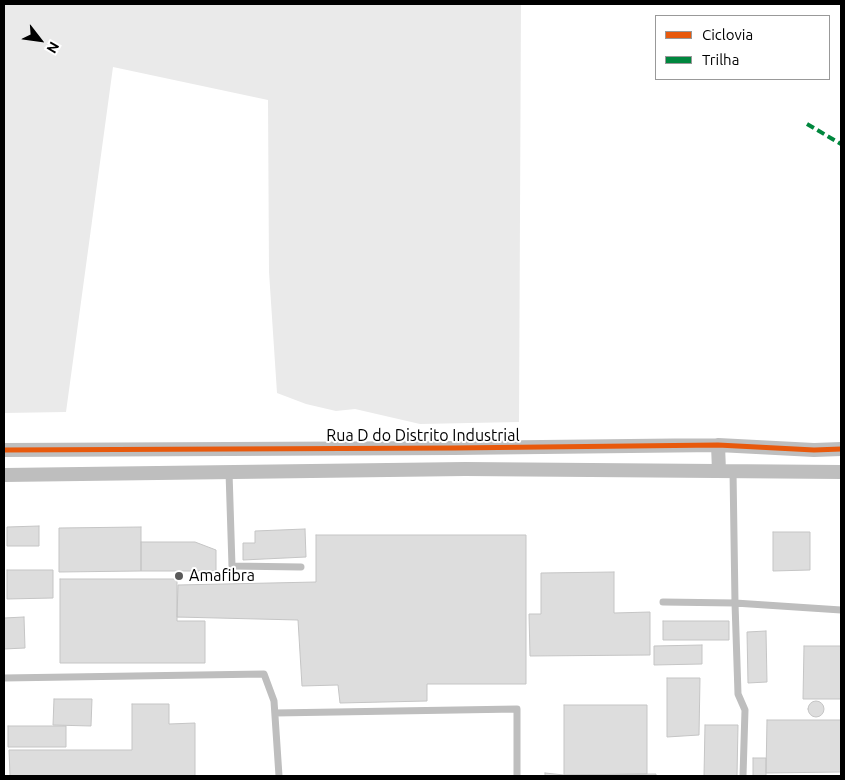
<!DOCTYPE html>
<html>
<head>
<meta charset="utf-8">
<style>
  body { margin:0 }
  #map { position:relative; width:845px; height:780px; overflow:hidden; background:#fff; font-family:Ubuntu,sans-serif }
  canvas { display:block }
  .frame { position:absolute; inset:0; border:5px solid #000; pointer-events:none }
  .legend { position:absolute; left:655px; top:15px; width:175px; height:65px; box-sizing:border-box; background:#fff; border:1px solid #999; margin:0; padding:6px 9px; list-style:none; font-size:15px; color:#000 }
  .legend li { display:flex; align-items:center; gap:10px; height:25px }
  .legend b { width:25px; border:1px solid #999 }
  .north { position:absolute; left:15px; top:15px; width:50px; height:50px; -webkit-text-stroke:4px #fff; paint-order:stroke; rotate:120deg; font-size:14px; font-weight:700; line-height:20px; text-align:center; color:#000 }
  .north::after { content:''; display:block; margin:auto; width:18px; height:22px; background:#000; clip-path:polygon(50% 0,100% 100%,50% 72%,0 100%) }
</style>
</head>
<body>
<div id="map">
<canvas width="845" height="780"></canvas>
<div class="frame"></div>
<ul class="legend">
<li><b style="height:6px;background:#e8590c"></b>Ciclovia</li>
<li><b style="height:6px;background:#00873e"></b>Trilha</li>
</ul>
<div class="north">N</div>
</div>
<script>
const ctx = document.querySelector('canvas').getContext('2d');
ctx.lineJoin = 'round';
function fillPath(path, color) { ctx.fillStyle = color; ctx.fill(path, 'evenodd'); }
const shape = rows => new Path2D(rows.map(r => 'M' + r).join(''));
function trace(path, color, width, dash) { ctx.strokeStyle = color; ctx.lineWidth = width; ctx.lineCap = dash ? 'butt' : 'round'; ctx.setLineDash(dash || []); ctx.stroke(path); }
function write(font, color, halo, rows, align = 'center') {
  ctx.font = font + ' Ubuntu,sans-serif'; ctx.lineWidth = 4; ctx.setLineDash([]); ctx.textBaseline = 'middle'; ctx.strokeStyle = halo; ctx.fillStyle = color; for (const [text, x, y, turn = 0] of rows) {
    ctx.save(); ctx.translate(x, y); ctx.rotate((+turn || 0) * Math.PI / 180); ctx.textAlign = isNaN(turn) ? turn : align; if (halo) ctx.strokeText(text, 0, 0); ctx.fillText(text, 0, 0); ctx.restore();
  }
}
fillPath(shape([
  [4,4,521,4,519,422,420,424,355,409,336,411,306,404,277,393,269,272,268,100,113,67,66,412,4,413]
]), '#eaeaea');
const building = shape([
  [39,526,39,546,7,546,7,527,39,526],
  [141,527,141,571,59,572,59,528,141,527],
  [305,529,306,557,243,560,243,543,255,543,255,531,305,529],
  [773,532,810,532,810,570,773,571,773,532],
  [316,535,526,535,526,684,427,684,427,701,340,703,338,685,302,686,298,620,177,617,178,585,316,582,316,535],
  [141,542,195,542,216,550,216,571,141,571,141,542],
  [7,570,53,570,53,598,7,599,7,570],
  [614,572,614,613,650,612,650,655,530,656,529,614,541,614,541,573,614,572],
  [60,579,177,579,177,621,205,621,205,663,60,663,60,579],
  [24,617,25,648,4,649,4,618,24,617],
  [663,621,729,621,729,640,663,640,663,621],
  [766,631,767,682,748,683,747,632,766,631],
  [702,645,702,664,654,665,654,646,702,645],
  [804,646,841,646,841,699,803,699,804,646],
  [667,678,700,678,699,735,667,737,667,678],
  [54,699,92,699,91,726,53,725,54,699],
  '808 709a8 8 0 1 1 16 0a8 8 0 1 1-16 0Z',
  [132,704,169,704,169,724,195,723,195,776,10,776,9,750,132,750,132,704],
  [564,705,647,705,647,774,564,775,564,705],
  [767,720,841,720,841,772,766,773,767,720],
  [705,725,738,725,737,776,704,776,705,725],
  [8,726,66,726,66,747,8,747,8,726],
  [753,758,766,758,766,776,753,776,753,758],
  [545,773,564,775,656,774,656,776,545,776,545,773]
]);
fillPath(building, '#ddd');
trace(building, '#c5c5c5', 1);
trace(shape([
  [229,472,232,566,301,567],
  [663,602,735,603,733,471],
  [4,678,264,674,274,701,279,776],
  [275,713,517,709,517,776],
  [743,776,745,710,738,694,735,603,841,610]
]), '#bebebe', 7);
trace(shape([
  [718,445,719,471],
  [4,450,454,448,718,445,814,450,841,449],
  [4,475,465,469,841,472]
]), '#bebebe', 14);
trace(shape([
  [807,124,841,144]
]), '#00873e', 4, [8, 4]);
trace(shape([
  [4,450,454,448,718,445,814,450,841,449]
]), '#e8590c', 5);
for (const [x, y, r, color] of [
  [179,576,5,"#595959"]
]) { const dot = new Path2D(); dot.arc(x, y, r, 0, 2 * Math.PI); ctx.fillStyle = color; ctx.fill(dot); trace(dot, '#fff', 2); }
write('16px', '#000', '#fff', [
  ["Rua D do Distrito Industrial",423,436]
]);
write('16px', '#000', '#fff', [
  ["Amafibra",189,576]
], 'left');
</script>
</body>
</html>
